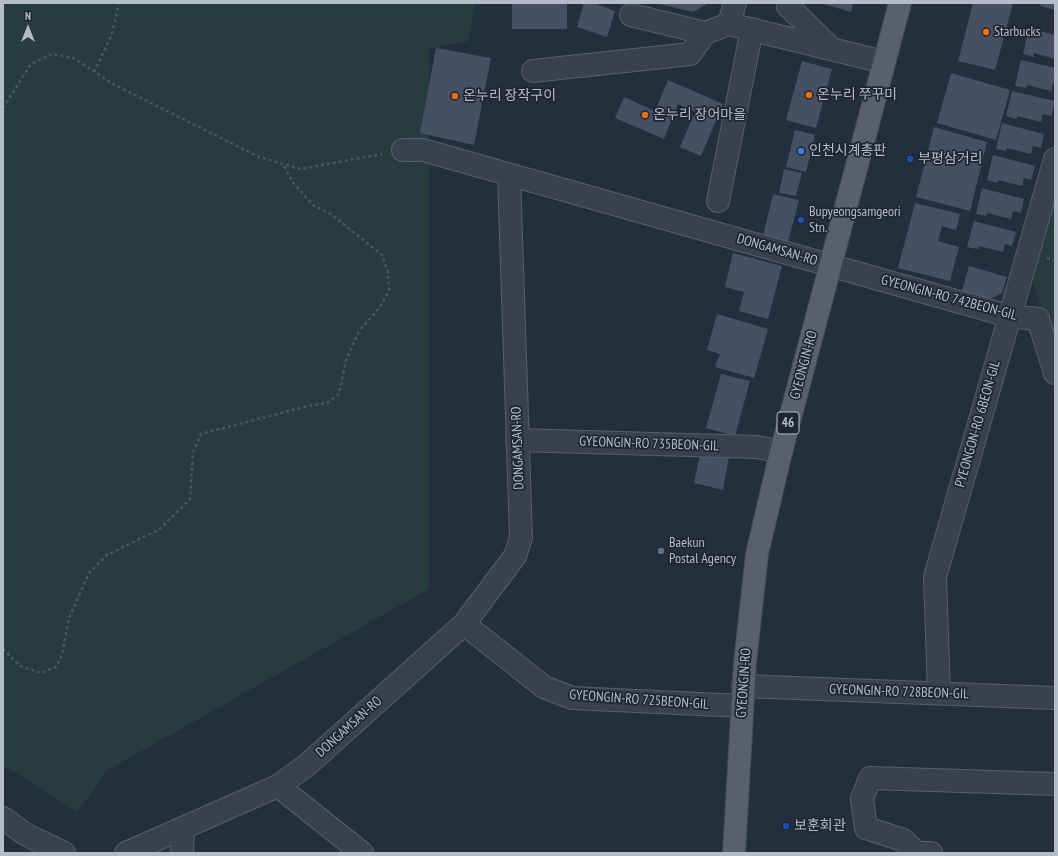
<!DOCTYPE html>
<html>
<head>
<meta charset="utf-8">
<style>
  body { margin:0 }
  #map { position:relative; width:1058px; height:856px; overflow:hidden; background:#242f3e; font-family:"PT Sans Narrow",sans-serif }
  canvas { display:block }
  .frame { position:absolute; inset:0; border:4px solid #b4bcc9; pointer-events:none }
  .north { position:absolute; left:8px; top:8px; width:40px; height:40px; -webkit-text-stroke:3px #1d2633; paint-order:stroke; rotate:0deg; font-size:11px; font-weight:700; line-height:16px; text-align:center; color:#b4bcc9 }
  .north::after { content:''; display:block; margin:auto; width:14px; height:18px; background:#b4bcc9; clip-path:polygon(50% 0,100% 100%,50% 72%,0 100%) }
</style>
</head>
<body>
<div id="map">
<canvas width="1058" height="856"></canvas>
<div class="frame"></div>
<div class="north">N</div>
</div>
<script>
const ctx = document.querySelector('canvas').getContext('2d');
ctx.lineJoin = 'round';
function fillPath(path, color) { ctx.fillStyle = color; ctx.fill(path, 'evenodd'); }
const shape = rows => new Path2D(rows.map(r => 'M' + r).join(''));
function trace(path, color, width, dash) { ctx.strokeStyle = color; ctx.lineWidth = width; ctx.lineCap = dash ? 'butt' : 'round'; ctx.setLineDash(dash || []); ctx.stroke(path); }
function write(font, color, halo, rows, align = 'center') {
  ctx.font = font + ' "PT Sans Narrow","Noto Sans KR",sans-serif'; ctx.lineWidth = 3.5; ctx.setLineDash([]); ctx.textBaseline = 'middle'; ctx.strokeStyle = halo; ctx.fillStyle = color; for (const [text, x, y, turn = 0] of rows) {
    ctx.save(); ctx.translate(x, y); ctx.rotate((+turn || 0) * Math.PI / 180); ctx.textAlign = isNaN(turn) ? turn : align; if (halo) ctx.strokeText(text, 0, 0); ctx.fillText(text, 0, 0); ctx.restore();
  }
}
fillPath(shape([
  [3,3,475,3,468,41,429,49,429,589,108,770,77,812,3,765],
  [1055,169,1055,354,1030,272]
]), '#263c3f');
fillPath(shape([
  [512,3,567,3,567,29,512,29],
  [584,3,593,3,615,11,607,37,577,27],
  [655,3,709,3,693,12],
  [820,3,853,3,851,12],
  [973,3,1013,3,995,70,958,61],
  [1041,3,1055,3,1055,10,1040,6],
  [1029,28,1055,35,1055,59,1034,53,1033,57,1023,54],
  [436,48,491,58,474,145,420,133],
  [1021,60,1055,68,1055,84,1053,83,1051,91,1027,85,1026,88,1015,86],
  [802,61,832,69,816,128,786,120],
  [951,73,1010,90,996,140,937,123],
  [668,80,723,104,701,156,680,147,695,112,678,104,664,139,615,118,624,97,655,111],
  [1012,91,1055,101,1051,116,1043,114,1041,122,1017,116,1017,119,1006,116],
  [1002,123,1044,134,1041,148,1033,146,1031,154,1007,148,1006,151,996,149],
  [934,127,987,142,970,211,916,197],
  [795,130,815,135,806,172,786,167],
  [993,155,1035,166,1031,180,1024,178,1022,186,998,180,997,183,987,180],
  [784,169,802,173,796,196,779,193],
  [982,188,1024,199,1021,213,1013,211,1011,219,987,213,986,216,976,214],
  [773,194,799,200,788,242,763,236],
  [915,203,960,214,956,230,942,226,938,241,959,247,950,281,898,268],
  [974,221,1016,232,1012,246,1005,244,1003,252,979,246,978,249,967,247],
  [733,253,782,266,768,319,739,311,744,292,725,287],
  [969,266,1007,277,1002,293,990,299,962,291],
  [717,314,768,329,754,378,715,367,720,354,707,350],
  [721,374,750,381,735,436,706,428],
  [701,450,729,457,723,490,694,483]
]), '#455162');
const minor = shape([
  [789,3,788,6,831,48],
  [631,15,705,33,729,24,884,62],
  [729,24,735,3],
  [533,71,690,54,705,33],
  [403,150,423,150,1009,316,1038,319,1055,373],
  [718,201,752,29],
  [517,440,757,447,781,452],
  [464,624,544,687,572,698,742,706],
  [743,686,1055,698],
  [939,693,935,577,1055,159],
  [278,786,362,853],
  [3,818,25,834,64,853],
  [126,853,278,786,307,765,464,624,515,556,521,538,509,175],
  [182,853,183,828],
  [931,853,917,853,903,840,866,828,862,799,870,778,1055,784]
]);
const major = shape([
  [734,853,745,663,757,554,781,452,900,3]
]);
trace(minor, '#565f6c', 24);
trace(major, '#414a57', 24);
trace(shape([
  [94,72,112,34,119,3],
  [3,108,31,64,52,54,74,58,113,84,259,157,301,169,382,154],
  [1047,258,1055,261],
  [3,649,20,666,41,673,56,667,62,654,69,618,89,573,107,555,160,529,190,499,193,453,201,434,308,406,327,403,339,394,346,360,359,331,380,307,389,291,388,272,382,255,331,214,314,206,294,184,282,163]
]), '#44595c', 2.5, [3, 3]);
trace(minor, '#38414e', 22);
trace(major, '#56606e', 22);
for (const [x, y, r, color] of [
  [986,32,4,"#e8710a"],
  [809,95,4,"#e8710a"],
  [455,96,4,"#e8710a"],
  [645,115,4,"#e8710a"],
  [801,151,4,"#3f7fe0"],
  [910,159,4,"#1a4fb4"],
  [801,220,4,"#1a4fb4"],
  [661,551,4,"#5c6f8a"],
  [786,826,4,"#1a4fb4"]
]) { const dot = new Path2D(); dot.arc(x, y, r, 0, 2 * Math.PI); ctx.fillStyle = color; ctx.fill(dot); trace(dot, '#1d2633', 1.5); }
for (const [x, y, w] of [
  [788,423,22]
]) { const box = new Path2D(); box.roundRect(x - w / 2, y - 11, w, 22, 3); ctx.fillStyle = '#1d2633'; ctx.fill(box); trace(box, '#b4bcc9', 1); }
write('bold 13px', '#b4bcc9', null, [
  ["46",788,423]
]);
write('14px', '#b4bcc9', '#1d2633', [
  ["Starbucks",994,32],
  ["온누리 쭈꾸미",817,95],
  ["온누리 장작구이",463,96],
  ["온누리 장어마을",653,115],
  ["인천시계총판",809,151],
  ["부평삼거리",918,159],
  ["Bupyeongsamgeori",809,212],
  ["Stn.",809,228],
  ["Baekun",669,543],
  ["Postal Agency",669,559],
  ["보훈회관",794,826]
], 'left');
write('14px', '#b4bcc9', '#1d2633', [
  ["DONGAMSAN-RO",777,250,16],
  ["GYEONGIN-RO 742BEON-GIL",949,298,15],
  ["GYEONGIN-RO",804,365,-75],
  ["PYEONGON-RO 6BEON-GIL",978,424,-74],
  ["GYEONGIN-RO 735BEON-GIL",649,444,2],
  ["DONGAMSAN-RO",518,448,-92],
  ["GYEONGIN-RO",744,683,-86],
  ["GYEONGIN-RO 728BEON-GIL",899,692,2],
  ["GYEONGIN-RO 725BEON-GIL",639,700,4],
  ["DONGAMSAN-RO",349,727,-42]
]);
</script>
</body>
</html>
